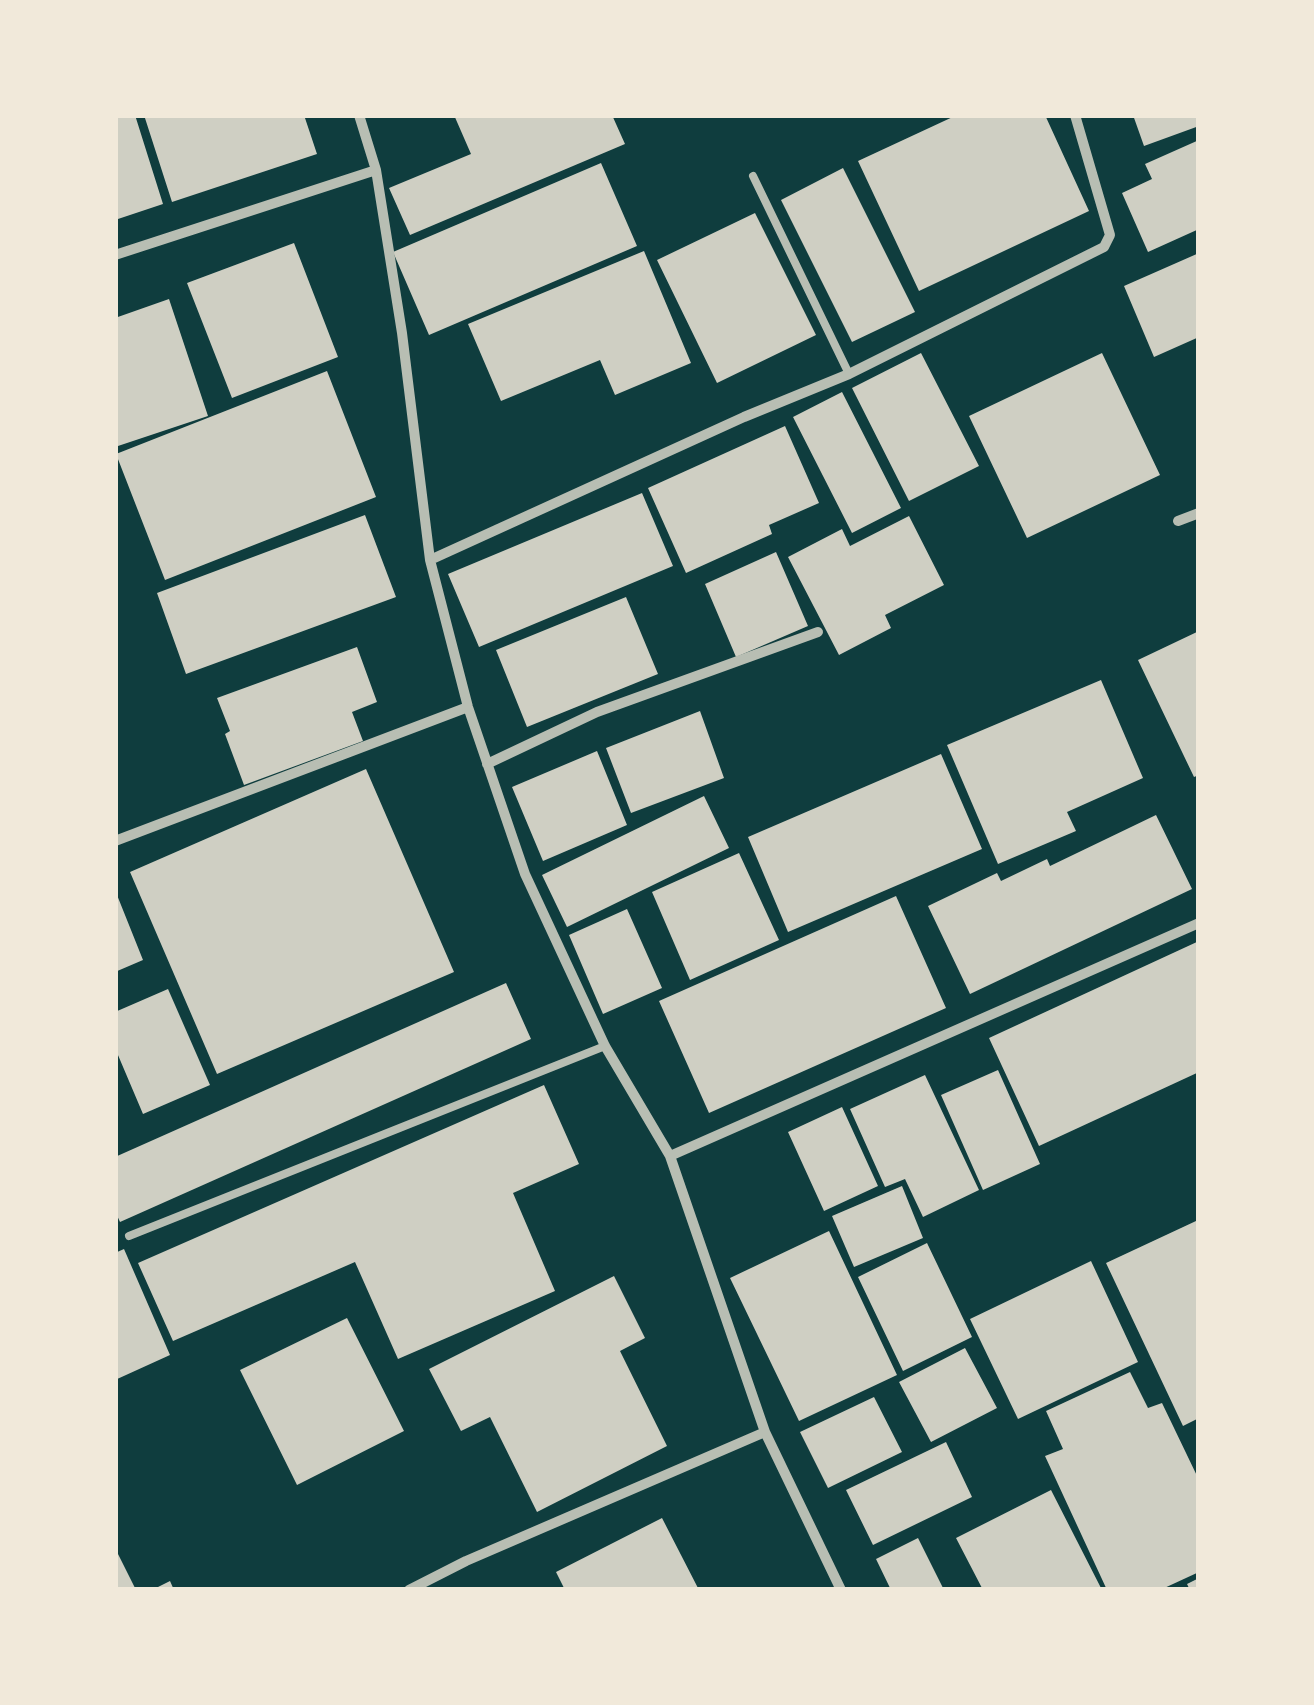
<!DOCTYPE html>
<html>
<head>
<meta charset="utf-8">
<style>
  body { margin:0 }
  #map { position:relative; width:1314px; height:1705px; overflow:hidden; background:#0f3d3e; font-family:Merriweather,serif }
  canvas { display:block }
  .frame { position:absolute; inset:0; border:118px solid #f1e9da; pointer-events:none }
</style>
</head>
<body>
<div id="map">
<canvas width="1314" height="1705"></canvas>
<div class="frame"></div>
</div>
<script>
const ctx = document.querySelector('canvas').getContext('2d');
ctx.lineJoin = 'round';
function fillPath(path, color) { ctx.fillStyle = color; ctx.fill(path, 'evenodd'); }
const shape = rows => new Path2D(rows.map(r => 'M' + r).join(''));
function trace(path, color, width, dash) { ctx.strokeStyle = color; ctx.lineWidth = width; ctx.lineCap = dash ? 'butt' : 'round'; ctx.setLineDash(dash || []); ctx.stroke(path); }
fillPath(shape([
  [115,115,135,115,163,204,115,220],
  [144,115,304,115,317,154,172,202],
  [454,115,612,115,625,144,410,235,389,188,471,154],
  [957,115,1045,115,1089,211,919,291,858,161],
  [1133,115,1199,115,1199,126,1144,146],
  [1199,140,1199,229,1148,252,1122,193,1152,179,1145,164],
  [601,163,637,246,429,335,393,252],
  [843,168,915,312,852,342,781,200],
  [755,213,816,335,717,383,657,260],
  [294,243,338,357,232,398,187,283],
  [644,251,691,363,615,395,600,360,501,401,468,324],
  [1199,253,1199,337,1154,357,1124,286],
  [169,299,208,416,115,447,115,318],
  [921,353,979,466,909,501,852,388],
  [1102,353,1160,475,1027,538,969,416],
  [327,371,376,497,165,580,116,454],
  [842,392,901,508,852,533,793,417],
  [785,426,819,503,769,525,772,534,686,573,648,488],
  [642,493,673,566,479,647,448,574],
  [365,515,396,597,186,674,157,593],
  [909,516,944,585,885,615,891,628,839,655,788,557,842,529,850,546],
  [776,552,808,626,736,657,705,584],
  [626,597,658,674,527,727,496,650],
  [1199,631,1199,775,1194,777,1138,660],
  [357,647,377,702,352,712,363,741,244,785,225,734,230,731,217,698],
  [1101,680,1143,778,1067,812,1076,831,998,864,947,745],
  [700,711,724,778,631,813,606,748],
  [597,751,627,825,543,861,512,787],
  [941,754,982,849,788,932,748,837],
  [366,769,454,972,217,1074,130,872],
  [704,796,729,848,567,927,542,875],
  [1156,815,1192,889,970,994,928,906,997,873,1001,881,1047,859,1050,866],
  [739,853,779,940,690,980,652,892],
  [115,890,143,960,115,972],
  [896,896,946,1008,709,1113,659,1001],
  [627,909,662,988,603,1014,569,935],
  [1199,941,1199,1072,1039,1146,989,1038],
  [506,983,531,1039,120,1222,115,1211,115,1157],
  [168,989,210,1085,143,1114,115,1048,115,1012],
  [998,1070,1040,1164,983,1190,941,1095],
  [925,1075,979,1190,923,1217,905,1179,885,1187,850,1109],
  [544,1085,579,1164,513,1193,555,1291,398,1359,355,1262,173,1341,138,1263],
  [842,1107,878,1186,824,1211,788,1132],
  [902,1186,923,1238,854,1267,832,1216],
  [1196,1221,1199,1418,1183,1426,1106,1263],
  [829,1231,897,1375,799,1421,730,1278],
  [927,1243,972,1337,903,1371,858,1277],
  [124,1249,170,1355,115,1380,115,1253],
  [1091,1261,1138,1362,1018,1419,970,1319],
  [614,1276,645,1338,620,1351,667,1446,537,1512,490,1417,461,1431,429,1369],
  [347,1318,404,1431,297,1485,240,1370],
  [965,1348,997,1408,931,1442,899,1382],
  [1130,1372,1148,1408,1162,1403,1199,1480,1199,1572,1160,1590,1107,1590,1045,1456,1063,1449,1046,1411],
  [874,1397,902,1452,828,1488,800,1432],
  [946,1442,972,1497,873,1545,846,1490],
  [1051,1490,1102,1590,983,1590,956,1538],
  [662,1518,699,1590,565,1590,556,1572],
  [918,1538,944,1590,891,1590,876,1559],
  [115,1548,136,1590,115,1590],
  [1199,1578,1199,1590,1190,1590,1187,1584],
  [170,1581,174,1590,152,1590]
]), '#cfcfc3');
trace(shape([
  [753,176,849,374],
  [129,1236,605,1046]
]), '#b8beb3', 8);
trace(shape([
  [359,115,376,170,402,333,430,560,468,707,525,874,605,1046,670,1156,765,1432,841,1590],
  [115,255,376,170],
  [1178,521,1199,513],
  [430,560,744,417,849,374,1104,247,1110,235,1075,115],
  [487,764,597,712,818,632],
  [115,841,468,707],
  [670,1156,1199,923],
  [409,1590,466,1561,765,1432]
]), '#b8beb3', 10);
</script>
</body>
</html>
